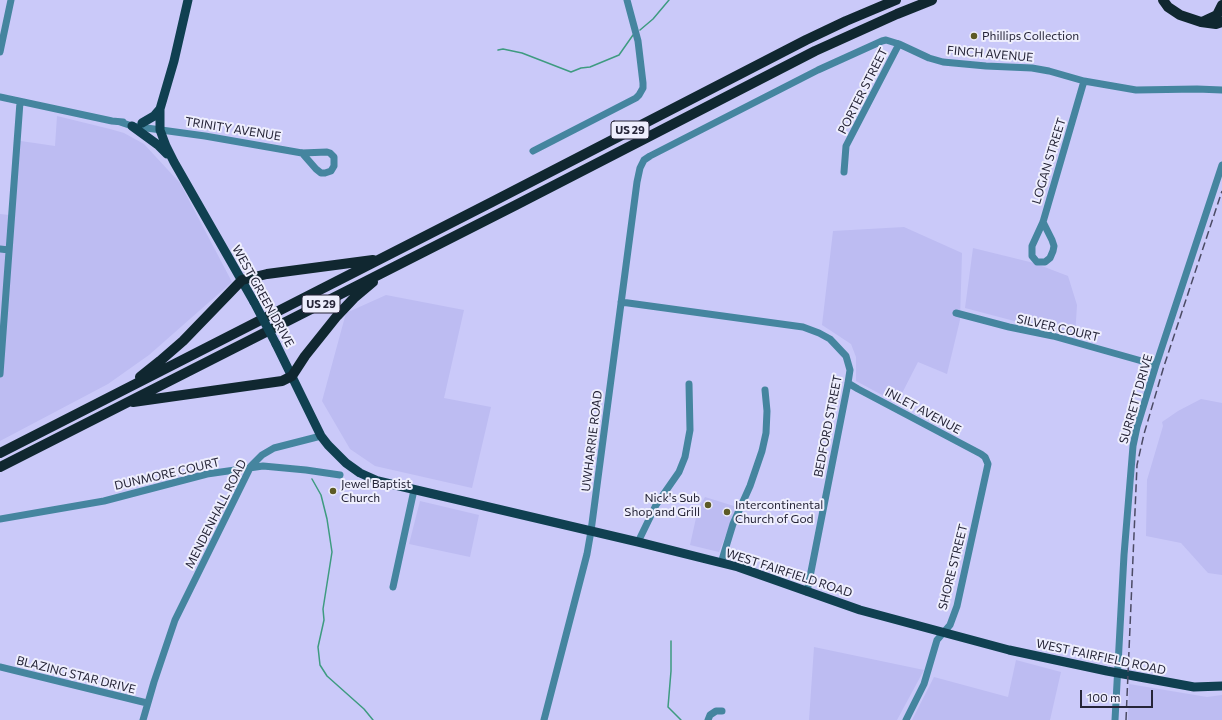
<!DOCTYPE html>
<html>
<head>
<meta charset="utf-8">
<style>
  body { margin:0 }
  #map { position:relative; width:1222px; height:720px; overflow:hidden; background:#cac9f9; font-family:Commissioner,sans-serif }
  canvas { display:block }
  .scale { position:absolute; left:1080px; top:690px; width:73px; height:18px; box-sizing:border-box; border:2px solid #262538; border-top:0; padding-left:5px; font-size:12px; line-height:14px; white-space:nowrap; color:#262538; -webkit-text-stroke:3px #eeeefd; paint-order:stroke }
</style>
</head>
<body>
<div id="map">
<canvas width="1222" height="720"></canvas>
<div class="scale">100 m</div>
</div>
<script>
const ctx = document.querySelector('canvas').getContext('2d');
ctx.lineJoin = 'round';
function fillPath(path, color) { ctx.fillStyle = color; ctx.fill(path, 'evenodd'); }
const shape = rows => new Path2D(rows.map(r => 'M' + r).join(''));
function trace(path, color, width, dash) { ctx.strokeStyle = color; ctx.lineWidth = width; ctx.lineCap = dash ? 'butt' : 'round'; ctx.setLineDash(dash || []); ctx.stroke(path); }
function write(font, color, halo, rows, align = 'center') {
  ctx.font = font + ' Commissioner,sans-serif'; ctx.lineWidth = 4; ctx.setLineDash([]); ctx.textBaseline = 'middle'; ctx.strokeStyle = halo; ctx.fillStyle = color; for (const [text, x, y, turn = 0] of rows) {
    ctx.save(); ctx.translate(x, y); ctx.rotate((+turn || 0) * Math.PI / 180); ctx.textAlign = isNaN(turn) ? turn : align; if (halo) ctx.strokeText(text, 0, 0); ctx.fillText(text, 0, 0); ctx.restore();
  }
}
fillPath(shape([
  [57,116,110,129,124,133,144,144,180,183,232,282,149,355,108,384,0,441,0,214,9,215,14,140,55,146],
  [904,227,962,253,960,320,947,374,918,362,897,403,856,381,856,357,851,344,822,325,833,231],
  [973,248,1034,263,1068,276,1077,305,1075,337,965,308],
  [386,295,464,310,444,398,491,407,472,488,375,466,350,449,322,401,346,313],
  [1201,399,1222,403,1222,575,1208,573,1181,543,1146,536,1147,480,1163,426,1162,422,1178,411],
  [705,497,737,507,719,552,690,545,698,509],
  [420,501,479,515,470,557,409,544],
  [814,647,924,670,897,720,809,720],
  [1016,660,1061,672,1050,720,912,720,934,677,1008,697],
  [1129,684,1207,697,1222,695,1222,720,1128,720]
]), '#bdbcf2');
trace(shape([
  [640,30,653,19,669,0],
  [498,50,503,49,522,53,571,72,581,68,590,67,619,55,633,35],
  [312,479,321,495,327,519,332,552,323,609,324,620,318,647,320,665,327,676,364,709,373,720],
  [671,641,671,671,668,707,681,720]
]), '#3e9b80', 1.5);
trace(shape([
  [0,52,11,0],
  [0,97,112,121,123,122],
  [120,122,132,126,205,136,302,153,327,152,330,153,334,157,334,166,331,171,325,173,321,173,316,169,302,153],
  [533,151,636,98,639,95,643,88,643,83,638,41,627,0],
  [844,172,846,146,899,44],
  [1043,222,1052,240,1054,246,1053,251,1050,258,1045,262,1037,262,1032,256,1032,246,1043,222,1084,81],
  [0,249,9,250],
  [621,302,803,327,819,333,830,339,846,356,850,370,848,383,807,592],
  [956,313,1009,327,1053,336,1156,365],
  [0,374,20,102],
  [848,383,858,389,981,454,985,457,988,464,957,606,950,625,937,640,924,684,906,720],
  [0,519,104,501,207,474,263,466,306,470,340,475],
  [638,542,656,505,679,472,685,457,690,430,689,384],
  [721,563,733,524,750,486,762,451,766,433,767,411,765,390],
  [393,587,414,490],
  [0,667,147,703],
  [143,720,154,682,175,620,251,466,262,455,274,448,321,436],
  [544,720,587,554,591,531,637,182,640,168,644,160,650,156,818,70,882,41,886,40,899,44,929,58,943,62,986,66,1032,68,1049,71,1084,81,1136,90,1197,89,1222,90],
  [708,720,710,715,716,711,722,711],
  [1115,720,1124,555,1133,446,1137,427,1156,365,1222,165]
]), '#45859f', 7);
trace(shape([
  [188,0,174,61,160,109,160,130,166,146,174,162,254,302],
  [142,123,154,116,160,109],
  [132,126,158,145,167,154],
  [276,344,321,436,328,445,346,463,360,473,378,481,638,542,738,567,860,610,1009,650,1107,671,1194,687,1222,686]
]), '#104051', 9);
trace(shape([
  [1163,0,1168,7,1180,15,1201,22,1216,24,1222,22],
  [1202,22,1217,15,1222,5],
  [140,377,160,361,183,341,242,280,267,274,373,260],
  [133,402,282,381,292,376,305,356,337,316,354,298,373,282],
  [0,453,492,202,806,40,846,21,896,0],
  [0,467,516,205,815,51,897,14,932,0]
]), '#102730', 10);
trace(shape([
  [1126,720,1137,465,1144,434,1164,366,1222,191]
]), '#4c4b65', 1.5, [8, 4]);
trace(shape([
  [254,302,276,344]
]), '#104051', 9);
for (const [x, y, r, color] of [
  [974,36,4,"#5d5a26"],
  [333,491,4,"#5d5a26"],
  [708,505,4,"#5d5a26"],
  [727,512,4,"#5d5a26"]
]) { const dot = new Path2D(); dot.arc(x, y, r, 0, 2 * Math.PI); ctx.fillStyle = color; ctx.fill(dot); trace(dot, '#eeeefd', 1.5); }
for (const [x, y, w] of [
  [630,130,38],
  [321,304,38]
]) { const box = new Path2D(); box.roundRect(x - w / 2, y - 9, w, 18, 3); ctx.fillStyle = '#eeeefd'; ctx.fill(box); trace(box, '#262538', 1); }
write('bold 11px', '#262538', null, [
  ["US 29",630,130],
  ["US 29",321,304]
]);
write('12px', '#262538', '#eeeefd', [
  ["Phillips Collection",982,36],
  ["Jewel Baptist",341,484],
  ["Church",341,498],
  ["Nick's Sub",700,498,"right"],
  ["Shop and Grill",700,512,"right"],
  ["Intercontinental",735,505],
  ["Church of God",735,519]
], 'left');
write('12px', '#262538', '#eeeefd', [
  ["FINCH AVENUE",990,54,5],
  ["PORTER STREET",863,91,-63],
  ["TRINITY AVENUE",233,129,9],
  ["LOGAN STREET",1049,161,-73],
  ["WEST GREEN DRIVE",263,296,61],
  ["SILVER COURT",1058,328,13],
  ["SURRETT DRIVE",1136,399,-74],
  ["INLET AVENUE",923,411,28],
  ["BEDFORD STREET",828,426,-79],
  ["UWHARRIE ROAD",592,441,-83],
  ["DUNMORE COURT",167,474,-13],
  ["MENDENHALL ROAD",216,514,-63],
  ["SHORE STREET",953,567,-76],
  ["WEST FAIRFIELD ROAD",789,573,18],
  ["WEST FAIRFIELD ROAD",1101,657,12],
  ["BLAZING STAR DRIVE",76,675,14]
]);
</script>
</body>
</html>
